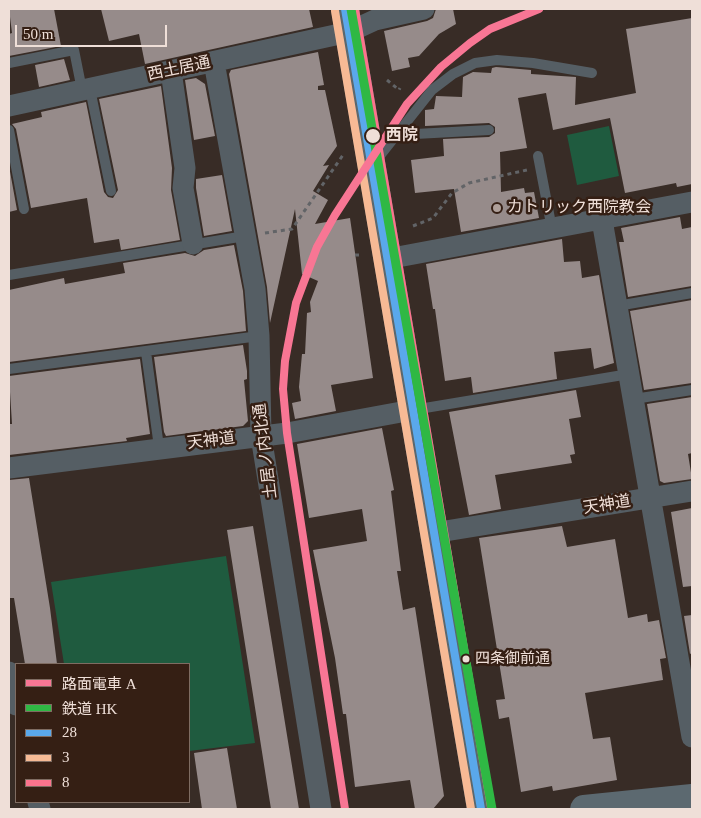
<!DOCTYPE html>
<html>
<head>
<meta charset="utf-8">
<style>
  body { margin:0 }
  #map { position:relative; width:701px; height:818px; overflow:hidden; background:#382c26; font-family:"Times New Roman","Noto Sans JP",serif }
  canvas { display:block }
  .frame { position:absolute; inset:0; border:10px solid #efdfd8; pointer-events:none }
  .legend { position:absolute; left:15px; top:663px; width:175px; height:140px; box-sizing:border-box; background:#351f14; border:1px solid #7f6c62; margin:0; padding:6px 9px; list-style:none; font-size:15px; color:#efdfd8 }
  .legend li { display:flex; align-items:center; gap:10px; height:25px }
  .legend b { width:25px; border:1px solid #7f6c62 }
  .scale { position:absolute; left:15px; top:25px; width:152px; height:22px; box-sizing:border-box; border:2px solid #efdfd8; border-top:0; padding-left:6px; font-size:15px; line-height:18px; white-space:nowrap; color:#efdfd8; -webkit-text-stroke:4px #351f14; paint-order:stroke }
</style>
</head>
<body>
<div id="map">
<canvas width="701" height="818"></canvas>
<div class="frame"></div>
<ul class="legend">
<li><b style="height:6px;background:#f87694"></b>路面電車 A</li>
<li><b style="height:6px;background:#2fb844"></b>鉄道 HK</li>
<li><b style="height:6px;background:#5aa8eb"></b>28</li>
<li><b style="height:6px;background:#f7ba95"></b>3</li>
<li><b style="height:6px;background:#fc738d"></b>8</li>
</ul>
<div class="scale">50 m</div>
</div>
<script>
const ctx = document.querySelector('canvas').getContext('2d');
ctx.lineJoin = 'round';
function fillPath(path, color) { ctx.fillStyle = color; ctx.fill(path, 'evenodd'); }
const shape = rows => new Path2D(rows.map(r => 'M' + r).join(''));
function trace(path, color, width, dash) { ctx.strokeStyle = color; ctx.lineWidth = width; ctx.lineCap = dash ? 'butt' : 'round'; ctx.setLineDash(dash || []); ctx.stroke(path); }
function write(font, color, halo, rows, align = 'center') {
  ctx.font = font + ' "Times New Roman","Noto Sans JP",serif'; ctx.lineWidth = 5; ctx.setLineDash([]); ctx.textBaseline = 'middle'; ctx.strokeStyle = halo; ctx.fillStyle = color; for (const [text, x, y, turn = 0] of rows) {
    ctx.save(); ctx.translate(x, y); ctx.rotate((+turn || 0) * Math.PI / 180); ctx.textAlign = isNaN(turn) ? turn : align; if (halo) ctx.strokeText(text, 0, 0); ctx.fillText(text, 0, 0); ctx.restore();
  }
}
fillPath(shape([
  [609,126,619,176,577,185,567,135],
  [226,556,255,743,189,751,189,664,64,664,51,582]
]), '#1f5b3f');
fillPath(shape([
  [9,9,54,9,61,46,9,56,9,34,12,33],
  [101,9,309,9,313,27,145,64,139,34,109,41],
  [436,9,453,9,456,24,439,34,419,56,408,58,410,67,392,71,384,31,427,21,433,18],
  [692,18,692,184,677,187,676,183,625,193,610,118,553,130,546,93,518,98,527,148,500,152,501,192,524,188,525,193,534,192,539,218,461,232,454,189,415,193,411,160,444,156,443,139,489,137,495,133,495,127,489,123,425,126,425,110,434,109,436,96,462,97,463,77,473,72,491,73,492,68,496,67,531,70,531,74,576,77,575,105,636,93,626,29],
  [318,52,324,85,318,86,318,90,325,90,337,146,323,166,329,165,313,191,328,200,315,224,350,218,373,378,331,385,336,411,295,419,292,403,301,401,299,387,302,354,305,354,307,313,311,312,310,302,318,281,302,274,295,209,270,323,267,287,229,74,231,70],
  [64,59,70,80,39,87,35,65],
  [196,78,205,84,215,136,194,140,185,80],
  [161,86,172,168,171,190,180,240,121,250,119,239,94,243,87,198,31,208,16,129,12,124,42,117,41,112,86,102,104,192,108,197,113,198,118,190,99,99],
  [9,166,17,210,9,212],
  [222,175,232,231,204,236,196,188,196,179],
  [680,217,682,229,692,227,692,286,628,297,619,242,624,242,621,228],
  [562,239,564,262,580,261,582,278,599,275,614,363,594,369,591,348,554,352,557,379,473,393,471,377,445,381,435,309,433,309,426,264],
  [234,245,243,291,246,331,9,362,9,290,64,278,65,284,125,273,123,263,185,253,195,256,204,250],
  [692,300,692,383,644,390,630,311],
  [243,345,247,371,247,379,244,380,248,421,243,426,166,436,164,432,154,357],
  [140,359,150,434,126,438,127,441,9,455,9,424,12,424,9,376],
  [576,390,581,417,569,419,575,454,570,455,572,463,495,475,501,509,469,515,449,412],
  [692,397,692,453,688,454,692,479,664,483,660,481,647,404],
  [382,428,394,490,391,491,401,571,397,571,403,610,415,607,444,796,433,809,415,809,410,780,355,787,346,714,343,714,335,658,313,550,367,541,362,509,309,518,297,444],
  [29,478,50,608,57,664,25,664,14,598,9,598,9,480],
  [692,508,692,586,683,587,671,512],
  [253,526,299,809,271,809,227,530],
  [562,526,567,547,615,539,628,618,647,614,648,622,659,620,666,658,660,659,663,680,585,693,593,739,610,737,617,780,553,791,552,786,521,792,509,717,499,719,496,700,505,699,479,538],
  [692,615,692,653,690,654,684,616],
  [227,748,237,809,202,809,194,753]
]), '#968b8a');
trace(shape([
  [387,80,399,90,400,88],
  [413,226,433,218,452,193,469,183,527,170],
  [265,233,292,229,343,155],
  [355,255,360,255]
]), '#626467', 3, [4, 4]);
trace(shape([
  [9,63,74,50,82,90],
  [90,89,111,191],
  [9,130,24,209],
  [397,135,489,130],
  [538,156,552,229],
  [375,162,432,90,453,74,475,63,497,60,533,63,592,73],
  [9,275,245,236],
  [617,306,692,293],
  [146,352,159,447],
  [9,369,259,336],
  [634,399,692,390],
  [413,410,629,374]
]), '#555e64', 10);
trace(shape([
  [214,62,255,289,259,336,261,436,321,809],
  [171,71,185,168,183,188,193,244],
  [9,106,349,32,375,20,424,9],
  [602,220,692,737],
  [387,259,692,202],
  [9,468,287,433,412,410],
  [433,533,692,491],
  [9,672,16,705],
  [38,802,40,809]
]), '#555e64', 21);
trace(shape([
  [584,809,692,798]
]), '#5c6970', 28);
trace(shape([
  [345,9,481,809]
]), '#5b676d', 28);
trace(shape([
  [345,9,481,809]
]), '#5aa8eb', 8);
trace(shape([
  [335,11,471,809]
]), '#f7ba95', 8);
trace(shape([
  [355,9,491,807]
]), '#fc738d', 8);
trace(shape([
  [351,9,492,809]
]), '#2fb844', 9);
trace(shape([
  [345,809,287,433,283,389,285,361,296,303,317,247,335,215,407,104,441,67,470,43,490,29,539,9]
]), '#f87694', 8);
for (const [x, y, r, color] of [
  [373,136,8,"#efdfd8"],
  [497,208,5,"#afa09a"],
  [466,659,4.5,"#efdfd8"]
]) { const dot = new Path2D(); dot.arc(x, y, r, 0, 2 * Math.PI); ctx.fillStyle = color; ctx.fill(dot); trace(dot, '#351f14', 2); }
write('15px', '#efdfd8', '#351f14', [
  ["四条御前通",475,659]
], 'left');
write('16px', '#efdfd8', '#351f14', [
  ["西土居通",179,69,-12],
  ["天神道",211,441,-7],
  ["土居ノ内北通",266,451,-97],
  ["天神道",607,505,-9]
]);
write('bold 16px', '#efdfd8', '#351f14', [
  ["西院",386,136]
], 'left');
write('16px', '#efdfd8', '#351f14', [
  ["カトリック西院教会",507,208]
], 'left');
</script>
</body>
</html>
